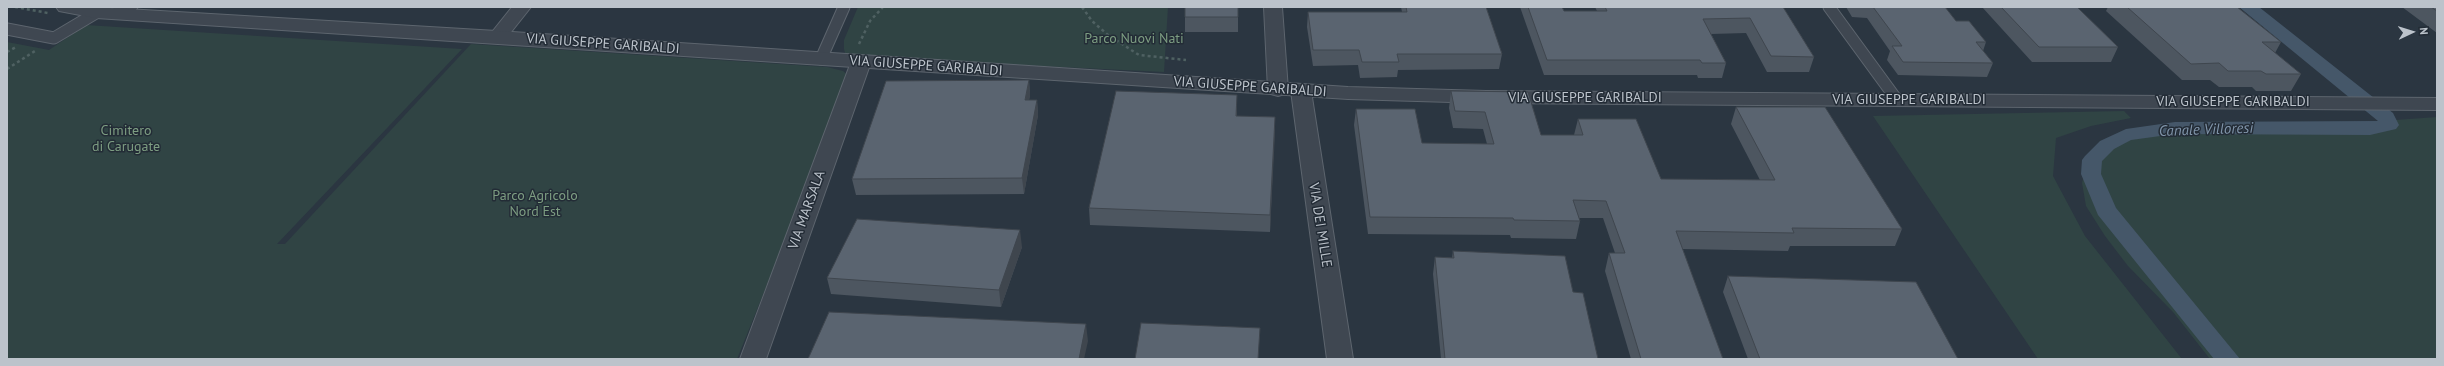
<!DOCTYPE html>
<html>
<head>
<meta charset="utf-8">
<style>
  body { margin:0 }
  #map { position:relative; width:2444px; height:366px; overflow:hidden; background:#2b3641; font-family:"PT Sans",sans-serif }
  canvas { display:block }
  .frame { position:absolute; inset:0; border:8px solid #bcc3cb; pointer-events:none }
  .north { position:absolute; left:2392px; top:12px; width:40px; height:40px; -webkit-text-stroke:3px #232c36; paint-order:stroke; rotate:86deg; font-size:11px; font-weight:700; line-height:16px; text-align:center; color:#bcc3cb }
  .north::after { content:''; display:block; margin:auto; width:14px; height:18px; background:#bcc3cb; clip-path:polygon(50% 0,100% 100%,50% 72%,0 100%) }
</style>
</head>
<body>
<div id="map">
<canvas width="2444" height="366"></canvas>
<div class="frame"></div>
<div class="north">N</div>
</div>
<script>
const ctx = document.querySelector('canvas').getContext('2d');
ctx.lineJoin = 'round';
function fillPath(path, color) { ctx.fillStyle = color; ctx.fill(path, 'evenodd'); }
const shape = rows => new Path2D(rows.map(r => 'M' + r).join(''));
function trace(path, color, width, dash) { ctx.strokeStyle = color; ctx.lineWidth = width; ctx.lineCap = dash ? 'butt' : 'round'; ctx.setLineDash(dash || []); ctx.stroke(path); }
function write(font, color, halo, rows, align = 'center') {
  ctx.font = font + ' "PT Sans",sans-serif'; ctx.lineWidth = 3; ctx.setLineDash([]); ctx.textBaseline = 'middle'; ctx.strokeStyle = halo; ctx.fillStyle = color; for (const [text, x, y, turn = 0] of rows) {
    ctx.save(); ctx.translate(x, y); ctx.rotate((+turn || 0) * Math.PI / 180); ctx.textAlign = isNaN(turn) ? turn : align; if (halo) ctx.strokeText(text, 0, 0); ctx.fillText(text, 0, 0); ctx.restore();
  }
}
fillPath(shape([
  [858,7,1168,7,1164,72,856,57,845,53,844,49,844,40],
  [86,25,462,49,277,244,285,244,471,44,827,67,843,71,849,76,849,82,737,359,7,359,7,42,49,50],
  [2124,111,2131,118,2091,126,2056,138,2053,176,2085,236,2182,359,2038,359,1873,116],
  [2437,117,2437,359,2210,359,2173,312,2128,266,2105,236,2086,206,2082,183,2087,164,2100,150,2121,139,2159,134,2371,129,2381,127,2382,121]
]), '#304444');
fillPath(shape([
  [2239,7,2259,7,2393,113,2399,125,2396,129,2370,135,2175,134,2131,140,2114,149,2102,161,2101,174,2116,208,2240,359,2214,359,2098,215,2081,174,2082,160,2085,156,2100,141,2126,129,2175,122,2378,121,2239,7]
]), '#455769');
const service = shape([
  [1829,7,1897,100],
  [7,29,54,38,96,13],
  [821,59,844,7]
]);
const minor = shape([
  [115,7,138,7,135,11,117,18,111,17,108,13,115,7],
  [512,7,531,7,504,41,490,41,488,37,512,7],
  [1264,7,1282,7,1288,90,1285,94,1278,96,1271,94,1268,90,1264,7],
  [861,56,868,58,871,62,766,359,740,359,851,62,854,58,861,56],
  [1301,85,1308,87,1311,91,1353,359,1327,359,1291,91,1294,87,1301,85]
]);
const tertiary = shape([
  [56,7,93,7,497,31,1348,87,1486,91,2437,98,2437,110,1486,103,1348,99,96,18,59,11,56,7]
]);
trace(service, '#5d656e', 13);
trace(minor, '#5d656e', 2);
trace(tertiary, '#5d656e', 2);
trace(shape([
  [15,7,48,13],
  [1082,7,1092,21,1108,35,1139,55,1186,60],
  [859,44,870,21,883,7],
  [7,52,16,47],
  [7,69,35,51]
]), '#4f6162', 2.5, [3, 3]);
trace(service, '#3f4751', 11);
fillPath(minor, '#3f4751');
fillPath(tertiary, '#3f4751');
fillPath(shape([
  [1238,7,1238,32,1185,32,1185,17],
  [1401,7,1486,7,1502,54,1499,69,1398,70,1397,77,1360,78,1358,65,1313,66,1307,27,1308,12,1402,12],
  [1520,7,1562,7,1564,11,1597,11,1595,7,1783,7,1814,57,1809,72,1767,72,1746,33,1711,34,1726,63,1722,78,1698,78,1697,75,1544,75],
  [1846,7,1945,7,1956,21,1986,42,1983,51,1993,63,1987,77,1898,75,1887,60,1890,51,1867,18,1852,17],
  [1982,7,2077,7,2118,47,2111,62,2032,62],
  [2108,7,2237,7,2281,42,2275,53,2301,74,2291,91,2256,91,2252,87,2219,87,2210,80,2182,80,2106,11],
  [2402,7,2437,7,2437,33],
  [1029,80,1030,95,1029,100,1037,100,1038,115,1024,194,856,195,852,179],
  [1451,91,1541,135,1574,135,1578,119,1661,179,1760,180,1731,124,1736,107,1902,229,1895,246,1790,246,1788,251,1682,249,1723,359,1631,359,1605,271,1609,253,1615,253,1603,218,1579,218,1580,221,1576,239,1511,238,1510,235,1368,234,1354,125,1356,109,1422,143,1487,144,1483,129,1453,128,1449,108],
  [1237,111,1237,116,1275,117,1270,232,1090,225,1089,208],
  [1022,247,1001,307,831,294,827,278],
  [1453,251,1573,292,1598,359,1441,359,1433,274,1435,257,1452,258],
  [1728,276,1958,359,1748,359,1723,292]
]), '#4d5660');
fillPath(shape([
  [1029,80,1030,95,1026,116,1025,100],
  [1237,95,1237,111,1235,131,1236,116],
  [1037,100,1038,115,1024,194,1022,178],
  [1275,117,1275,133,1270,232,1270,215],
  [1020,230,1022,247,1001,307,999,290],
  [1086,324,1088,341,1084,359,1079,359]
]), '#3f464e');
const building = shape([
  [1185,7,1238,7,1238,17,1185,17,1185,7],
  [1406,7,1486,7,1502,54,1397,54,1399,62,1362,62,1359,50,1313,50,1308,12,1407,12,1406,7],
  [1528,7,1562,7,1564,11,1607,11,1605,7,1783,7,1814,57,1771,56,1750,18,1703,19,1726,63,1702,63,1700,60,1547,60,1528,7],
  [1873,7,1945,7,1956,21,1969,21,1986,42,1976,42,1993,63,1903,62,1892,46,1902,46,1873,7],
  [2001,7,2077,7,2118,47,2039,47,2001,7],
  [2127,7,2237,7,2281,42,2262,42,2301,74,2266,74,2261,71,2228,71,2219,63,2191,64,2127,7],
  [2431,7,2437,7,2437,11,2431,7],
  [1029,80,1025,100,1037,100,1022,178,852,179,886,81,1029,80],
  [1116,91,1237,95,1236,116,1275,117,1270,215,1089,208,1116,91],
  [1451,91,1528,92,1541,135,1583,135,1578,119,1636,119,1661,179,1775,180,1736,107,1825,107,1902,229,1792,228,1794,233,1676,231,1723,359,1641,359,1609,253,1625,253,1606,201,1573,200,1580,221,1514,220,1513,218,1370,217,1356,109,1415,109,1422,143,1494,144,1485,112,1455,111,1451,91],
  [857,219,1020,230,999,290,827,278,857,219],
  [1453,251,1565,256,1573,292,1583,293,1598,359,1445,359,1435,257,1454,258,1453,251],
  [1728,276,1916,282,1958,359,1760,359,1728,276],
  [829,312,1086,324,1079,359,808,359,829,312],
  [1141,323,1260,328,1258,359,1135,359,1141,323]
]);
fillPath(building, '#5a6470');
trace(building, '#3f464e', 1);
write('14px', '#7d9d82', '#232c36', [
  ["Parco Nuovi Nati",1134,39],
  ["Cimitero",126,131],
  ["di Carugate",126,147],
  ["Parco Agricolo",535,196],
  ["Nord Est",535,212]
]);
write('14px', '#bcc3cb', '#232c36', [
  ["VIA GIUSEPPE GARIBALDI",603,44,4],
  ["VIA GIUSEPPE GARIBALDI",926,66,4],
  ["VIA GIUSEPPE GARIBALDI",1250,87,4],
  ["VIA GIUSEPPE GARIBALDI",1585,98],
  ["VIA GIUSEPPE GARIBALDI",1909,100],
  ["VIA GIUSEPPE GARIBALDI",2233,102],
  ["VIA MARSALA",807,210,-70],
  ["VIA DEI MILLE",1320,225,81]
]);
write('italic 15px', '#8195aa', '#232c36', [
  ["Canale Villoresi",2206,130,-2]
]);
</script>
</body>
</html>
